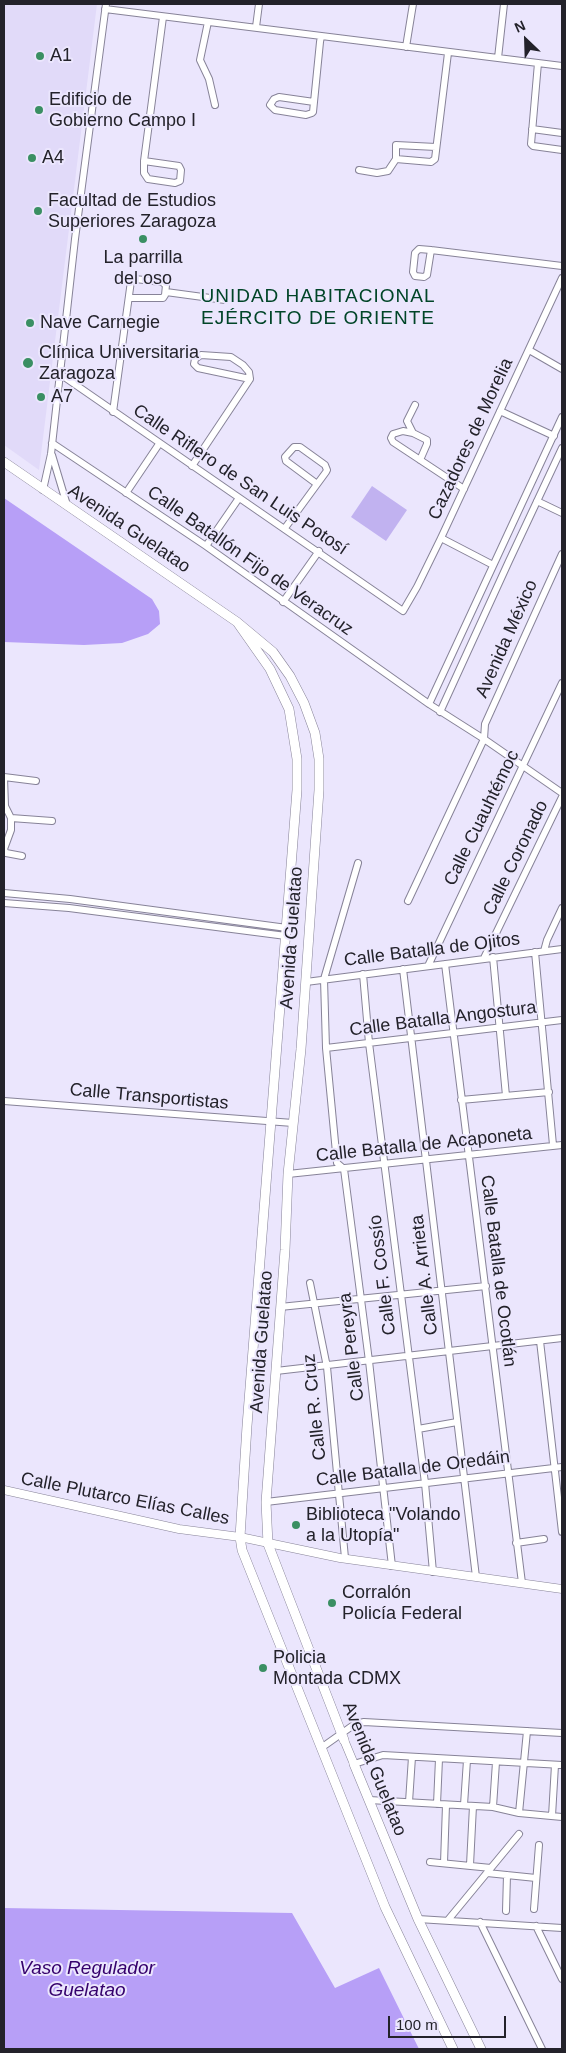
<!DOCTYPE html>
<html>
<head>
<meta charset="utf-8">
<style>
  body { margin:0 }
  #map { position:relative; width:566px; height:2053px; overflow:hidden; background:#ebe6fd; font-family:Arial,sans-serif }
  canvas { display:block }
  .frame { position:absolute; inset:0; border:5px solid #23222a; pointer-events:none }
  .north { position:absolute; left:501px; top:15px; width:50px; height:50px; -webkit-text-stroke:4px #ebe6fd; paint-order:stroke; rotate:336deg; font-size:14px; font-weight:700; line-height:20px; text-align:center; color:#23222a }
  .north::after { content:''; display:block; margin:auto; width:18px; height:22px; background:#23222a; clip-path:polygon(50% 0,100% 100%,50% 72%,0 100%) }
  .scale { position:absolute; left:388px; top:2016px; width:118px; height:22px; box-sizing:border-box; border:2px solid #23222a; border-top:0; padding-left:6px; font-size:15px; line-height:18px; white-space:nowrap; color:#23222a; -webkit-text-stroke:4px #ebe6fd; paint-order:stroke }
</style>
</head>
<body>
<div id="map">
<canvas width="566" height="2053"></canvas>
<div class="frame"></div>
<div class="north">N</div>
<div class="scale">100 m</div>
</div>
<script>
const ctx = document.querySelector('canvas').getContext('2d');
ctx.lineJoin = 'round';
function fillPath(path, color) { ctx.fillStyle = color; ctx.fill(path, 'evenodd'); }
const shape = rows => new Path2D(rows.map(r => 'M' + r).join(''));
function trace(path, color, width, dash) { ctx.strokeStyle = color; ctx.lineWidth = width; ctx.lineCap = dash ? 'butt' : 'round'; ctx.setLineDash(dash || []); ctx.stroke(path); }
function write(font, color, halo, rows, align = 'center') {
  ctx.font = font + ' Arial,sans-serif'; ctx.lineWidth = 4; ctx.setLineDash([]); ctx.textBaseline = 'middle'; ctx.strokeStyle = halo; ctx.fillStyle = color; for (const [text, x, y, turn = 0] of rows) {
    ctx.save(); ctx.translate(x, y); ctx.rotate((+turn || 0) * Math.PI / 180); ctx.textAlign = isNaN(turn) ? turn : align; if (halo) ctx.strokeText(text, 0, 0); ctx.fillText(text, 0, 0); ctx.restore();
  }
}
fillPath(shape([
  [4,4,97,4,39,470,4,445]
]), '#e1daf9');
fillPath(shape([
  [372,486,407,510,386,541,351,517]
]), '#c1b2f0');
fillPath(shape([
  [4,498,152,599,159,611,160,624,148,634,122,643,84,645,4,642],
  [4,1908,292,1913,335,1988,379,1968,419,2049,4,2049]
]), '#b79ff7');
const minor = shape([
  [105,9,562,66],
  [208,22,200,60,209,79,215,105],
  [256,27,259,4],
  [406,47,413,4],
  [498,58,504,4],
  [538,63,531,144,533,146,562,150],
  [314,102,279,97,274,99,270,105,275,110,306,115,312,113,313,112,320,42,321,36],
  [532,129,562,133],
  [396,159,431,162,435,159,448,53],
  [144,161,179,166,181,170,180,181,175,183,148,179,144,173,144,161,163,17],
  [359,170,377,173,388,171,396,159,396,145,436,147],
  [431,250,427,275,424,277,415,276,413,272,415,253,419,249,431,250,562,266],
  [166,292,225,300],
  [529,350,562,369],
  [60,374,403,611,417,587,441,538,562,278],
  [500,411,554,436],
  [113,412,131,281,135,279,162,282,166,285,165,295,163,298,129,298],
  [413,433,407,421,415,405],
  [52,443,206,546,429,704,484,739,562,793],
  [52,455,67,505],
  [420,460,427,444,427,440,413,433,403,431,393,434,391,438,393,442,464,489],
  [192,466,250,379,249,372,243,365,231,357,201,355,195,359,194,364,198,368,250,379],
  [43,490,51,454,75,239,106,4],
  [126,493,159,444],
  [537,501,562,513],
  [285,528,326,472,327,470,325,465,300,447,294,447,285,457,286,461,317,484],
  [441,538,493,565],
  [206,546,239,498],
  [283,602,319,551],
  [429,704,562,417],
  [440,712,509,561,562,448],
  [4,777,5,806,11,818,52,821],
  [4,777,36,781],
  [4,849,11,830,11,818],
  [4,850,6,853,22,856],
  [358,863,324,979,326,1048,337,1163,344,1169,369,1361,392,1566],
  [4,893,70,899,287,928],
  [408,901,484,739,485,724,562,554],
  [4,903,69,908,286,936],
  [544,951,547,940,562,908],
  [535,952,553,1145],
  [493,957,506,1096],
  [484,958,562,797],
  [445,964,522,1583],
  [428,966,562,683],
  [403,969,476,1577],
  [363,974,369,1043,425,1483,433,1572],
  [306,982,562,949],
  [326,1048,562,1020],
  [461,1100,549,1092],
  [4,1101,293,1123],
  [288,1174,562,1145],
  [310,1283,327,1367,345,1558],
  [280,1307,486,1286],
  [540,1341,562,1532],
  [276,1371,562,1338],
  [418,1429,457,1422],
  [266,1502,562,1467],
  [516,1543,544,1539],
  [321,1748,355,1724,364,1722,562,1733],
  [354,1764,383,1755,562,1765],
  [369,1800,493,1807,519,1813,562,1817],
  [409,1802,412,1757],
  [437,1804,439,1759],
  [464,1805,467,1760],
  [493,1807,496,1762],
  [519,1813,527,1731],
  [552,1816,555,1765],
  [430,1862,491,1868],
  [444,1863,446,1805],
  [470,1865,473,1806],
  [487,1873,536,1878],
  [534,1909,539,1845],
  [506,1911,507,1875],
  [418,1919,562,1928],
  [448,1920,519,1834],
  [480,1922,542,2049],
  [536,1926,562,1979]
]);
const tertiary = shape([
  [4,1490,179,1529,240,1537,340,1558,562,1589],
  [344,1740,354,1764]
]);
const secondary = shape([
  [4,462,237,622,273,652,290,676,304,703,315,733,319,759,319,790,301,1049,288,1174,285,1250,266,1502,268,1544,344,1740],
  [237,622,270,669,289,709,297,759,297,790,247,1426,240,1537,242,1550,385,1907,453,2049],
  [354,1764,418,1919,481,2049]
]);
trace(minor, '#878398', 8);
trace(tertiary, '#878398', 9);
trace(secondary, '#878398', 10);
trace(minor, '#fff', 6);
trace(tertiary, '#fff', 8);
trace(secondary, '#fff', 9);
for (const [x, y, r, color] of [
  [40,56,5,"#3a8f63"],
  [39,110,5,"#3a8f63"],
  [32,158,5,"#3a8f63"],
  [38,211,5,"#3a8f63"],
  [143,239,5,"#3a8f63"],
  [30,323,5,"#3a8f63"],
  [28,363,6,"#3a8f63"],
  [41,397,5,"#3a8f63"],
  [296,1525,5,"#3a8f63"],
  [332,1603,5,"#3a8f63"],
  [263,1668,5,"#3a8f63"]
]) { const dot = new Path2D(); dot.arc(x, y, r, 0, 2 * Math.PI); ctx.fillStyle = color; ctx.fill(dot); trace(dot, '#ebe6fd', 2); }
write('18px', '#23222a', '#ebe6fd', [
  ["A1",50,56],
  ["Edificio de",49,100],
  ["Gobierno Campo I",49,121],
  ["A4",42,158],
  ["Facultad de Estudios",48,201],
  ["Superiores Zaragoza",48,222],
  ["La parrilla",143,258,"center"],
  ["del oso",143,279,"center"],
  ["Nave Carnegie",40,323],
  ["Clínica Universitaria",39,353],
  ["Zaragoza",39,374],
  ["A7",51,397],
  ["Biblioteca \"Volando",306,1515],
  ["a la Utopía\"",306,1536],
  ["Corralón",342,1593],
  ["Policía Federal",342,1614],
  ["Policia",273,1658],
  ["Montada CDMX",273,1679]
], 'left');
write('18px', '#23222a', '#ebe6fd', [
  ["Cazadores de Morelia",471,439,-65],
  ["Calle Riflero de San Luis Potosí",240,480,34],
  ["Avenida Guelatao",129,529,34],
  ["Calle Batallón Fijo de Veracruz",250,561,35],
  ["Avenida México",507,639,-66],
  ["Calle Cuauhtémoc",482,818,-64],
  ["Calle Coronado",516,858,-64],
  ["Avenida Guelatao",292,938,-86],
  ["Calle Batalla de Ojitos",432,950,-7],
  ["Calle Batalla Angostura",443,1019,-7],
  ["Calle Transportistas",149,1097,5],
  ["Calle Batalla de Acaponeta",424,1145,-6],
  ["Calle Batalla de Ocotlán",498,1271,83],
  ["Calle F. Cossío",383,1275,-97],
  ["Calle A. Arrieta",425,1275,-97],
  ["Avenida Guelatao",262,1342,-86],
  ["Calle Pereyra",352,1347,-97],
  ["Calle R. Cruz",315,1407,-96],
  ["Calle Batalla de Oredáin",413,1469,-7],
  ["Calle Plutarco Elías Calles",125,1499,11],
  ["Avenida Guelatao",374,1769,68]
]);
ctx.letterSpacing = '1px';
write('19px', '#014528', '#ebe6fd', [
  ["UNIDAD HABITACIONAL",318,297],
  ["EJÉRCITO DE ORIENTE",318,319]
]);
ctx.letterSpacing = '0px';
write('italic 19px', '#35016c', '#ebe6fd', [
  ["Vaso Regulador",87,1969],
  ["Guelatao",87,1991]
]);
</script>
</body>
</html>
